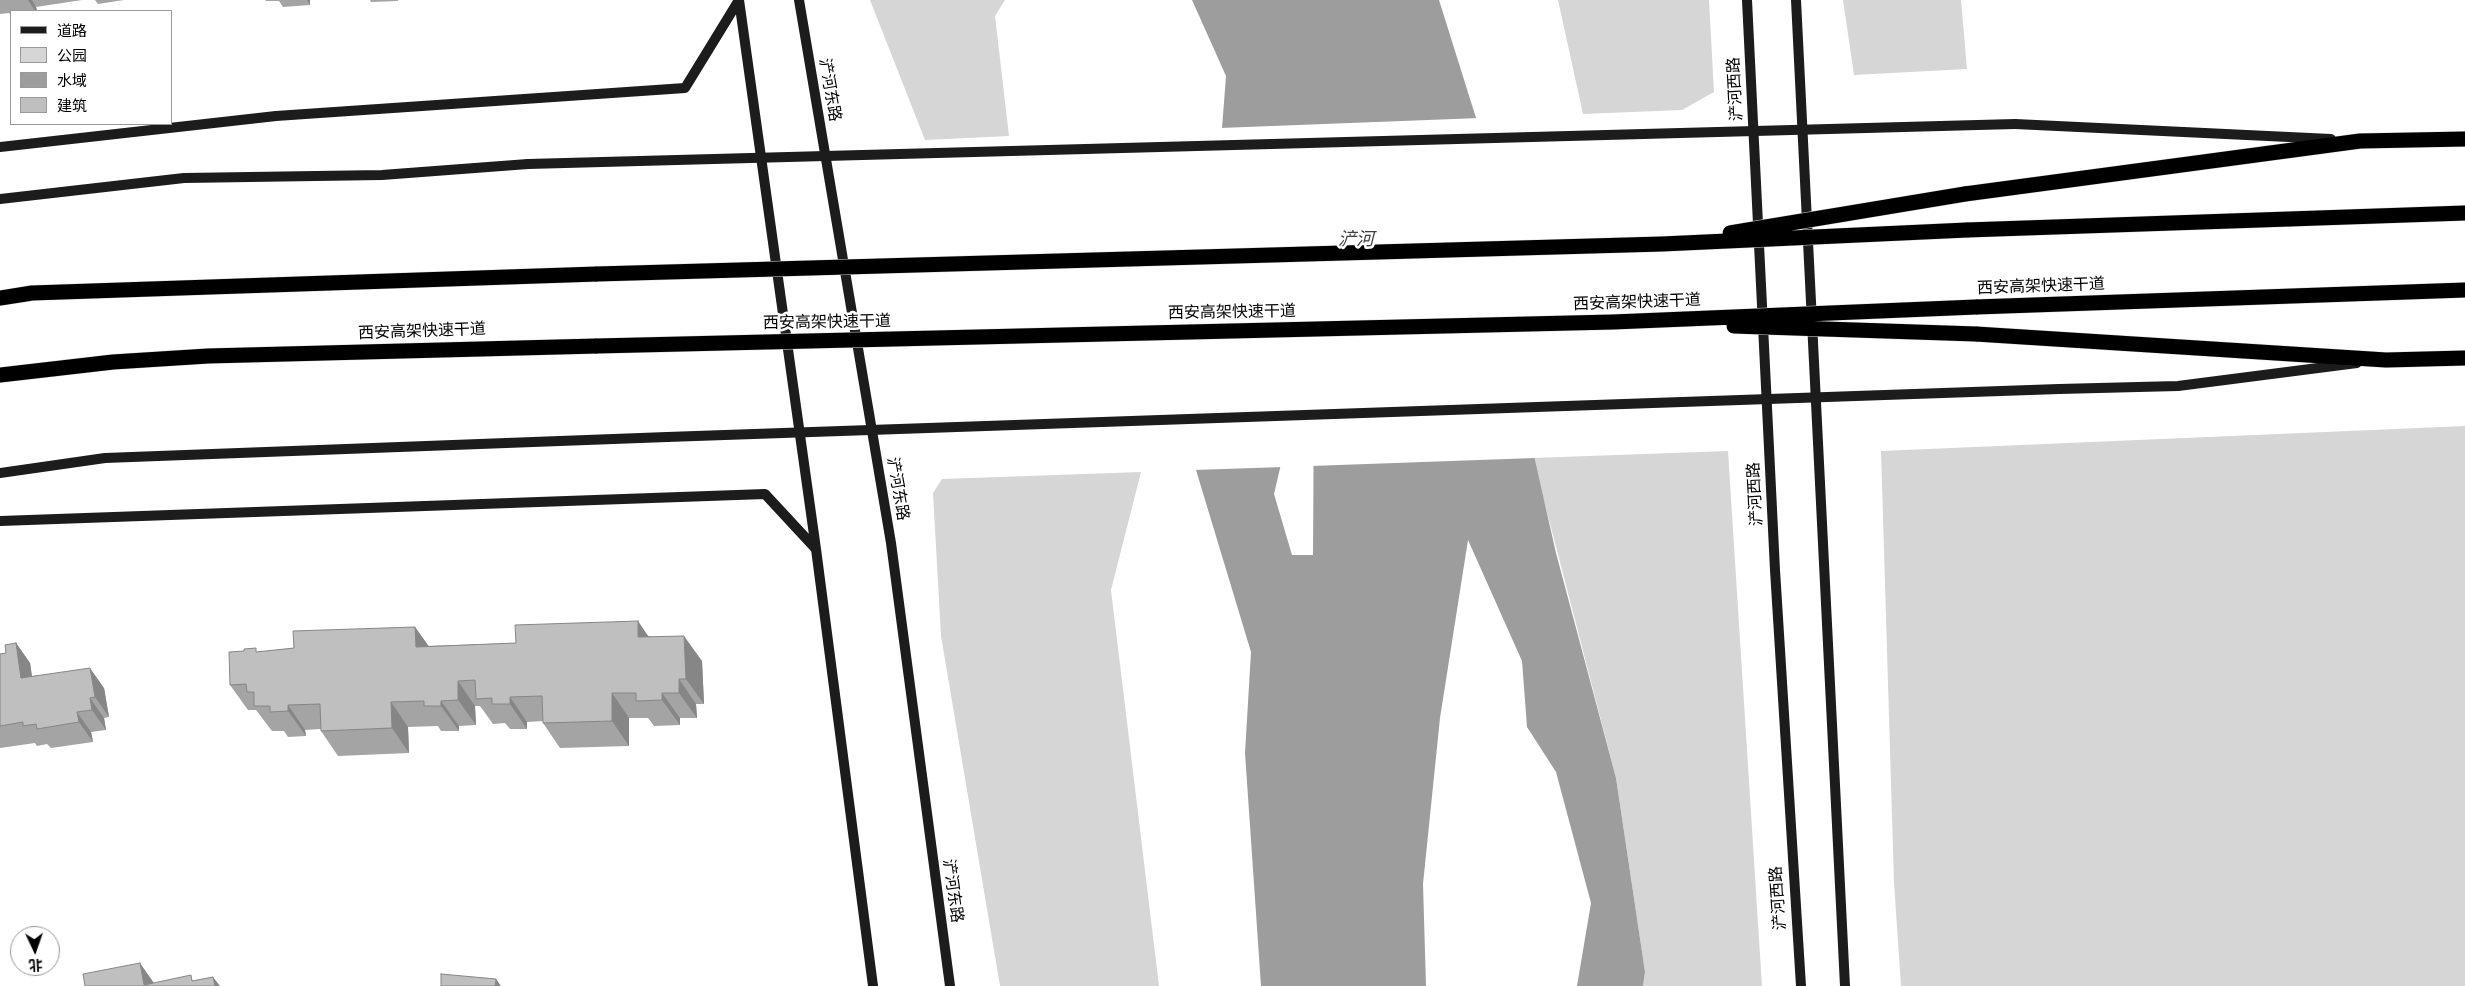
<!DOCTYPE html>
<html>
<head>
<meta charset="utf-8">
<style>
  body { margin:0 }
  #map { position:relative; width:2465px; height:986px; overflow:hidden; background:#fff; font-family:Roboto,"Noto Sans SC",sans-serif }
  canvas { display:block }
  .legend { position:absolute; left:10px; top:10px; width:162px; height:115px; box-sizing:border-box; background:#fff; border:1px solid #999; margin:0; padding:6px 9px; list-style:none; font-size:15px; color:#000 }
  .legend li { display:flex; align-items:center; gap:10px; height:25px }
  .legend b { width:25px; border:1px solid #999 }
  .north { position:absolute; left:10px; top:926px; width:50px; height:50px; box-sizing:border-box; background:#fff; border:1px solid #999; border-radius:50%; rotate:177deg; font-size:14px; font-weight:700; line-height:20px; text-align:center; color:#000 }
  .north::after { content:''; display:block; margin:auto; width:18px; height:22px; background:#000; clip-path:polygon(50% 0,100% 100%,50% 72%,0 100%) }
</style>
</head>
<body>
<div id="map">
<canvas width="2465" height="986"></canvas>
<ul class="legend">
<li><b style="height:6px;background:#1c1c1c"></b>道路</li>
<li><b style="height:14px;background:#d6d6d6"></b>公园</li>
<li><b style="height:14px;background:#9d9d9d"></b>水域</li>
<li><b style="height:14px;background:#bfbfbf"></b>建筑</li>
</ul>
<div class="north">北</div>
</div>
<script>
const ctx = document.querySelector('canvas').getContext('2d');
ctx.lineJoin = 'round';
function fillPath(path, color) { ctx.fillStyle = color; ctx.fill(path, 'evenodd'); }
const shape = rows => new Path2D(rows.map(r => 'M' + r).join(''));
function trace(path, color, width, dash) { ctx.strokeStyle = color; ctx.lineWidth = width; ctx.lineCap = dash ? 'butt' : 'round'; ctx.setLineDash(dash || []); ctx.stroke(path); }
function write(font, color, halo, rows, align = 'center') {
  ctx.font = font + ' Roboto,"Noto Sans SC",sans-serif'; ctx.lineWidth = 5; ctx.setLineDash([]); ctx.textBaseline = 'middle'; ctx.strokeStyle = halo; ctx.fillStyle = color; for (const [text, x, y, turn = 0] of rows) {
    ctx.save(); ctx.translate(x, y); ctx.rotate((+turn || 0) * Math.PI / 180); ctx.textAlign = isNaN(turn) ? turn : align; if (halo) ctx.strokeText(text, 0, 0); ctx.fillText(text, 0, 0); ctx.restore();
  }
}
fillPath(shape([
  [870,0,1005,0,995,16,1009,136,925,140],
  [1558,0,1709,0,1714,92,1682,110,1583,114],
  [1843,0,1961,0,1967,69,1854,75],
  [2465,426,2465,986,1901,986,1894,883,1881,451],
  [1728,451,1762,986,1643,986,1645,972,1616,778,1533,458],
  [1141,472,1111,590,1159,986,1000,986,941,636,933,493,942,479]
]), '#d6d6d6');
fillPath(shape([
  [1192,0,1439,0,1498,188,1518,385,1556,553,1616,778,1645,972,1643,986,1577,986,1591,903,1556,772,1527,727,1522,661,1468,540,1440,718,1423,884,1426,986,1261,986,1245,753,1251,652,1196,470,1226,76],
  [1300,383,1314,384,1313,555,1292,555,1274,494]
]), '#9d9d9d');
fillPath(shape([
  [1480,118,1500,187,1514,275,1523,364,1520,385,1535,458,1311,466,1312,386,1302,386,1283,467,1194,470,1188,357,1199,262,1220,128]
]), '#fff');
const highway = shape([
  [1965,194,2360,141,2465,139],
  [1967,230,2465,213],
  [0,298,32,293,597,274],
  [1976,307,2465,290],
  [1976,334,2386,360,2465,358],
  [0,375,113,362,208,356,597,346]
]);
trace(highway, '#dbdbdb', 16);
trace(shape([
  [739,0,816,549,873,986],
  [799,0,891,543,950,986],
  [1747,0,1775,570,1801,986],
  [1796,0,1845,986],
  [2015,124,2331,139],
  [0,147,276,116,685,88,739,0],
  [0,199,184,178,382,175,528,164],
  [2059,389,2178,386,2357,363],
  [0,473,105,458,667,437],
  [0,521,765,494,816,549]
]), '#1c1c1c', 10);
trace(highway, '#000', 15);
const highwayBridge = shape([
  [1730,233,1965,194],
  [597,274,1662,244,1967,230],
  [1734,326,1976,334],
  [597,346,1613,322,1976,307]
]);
trace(highwayBridge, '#dbdbdb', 16, []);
trace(shape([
  [528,164,2015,124],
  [667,437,2059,389]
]), '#1c1c1c', 10);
trace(highwayBridge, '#000', 15);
fillPath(shape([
  [0,0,82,0,36,7,37,11,11,11,11,16,9,13,0,14],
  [95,0,124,0,98,4],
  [265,0,310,0,310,5,283,7,279,1,266,1],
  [370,0,398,0,398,1,371,2],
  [415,627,428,646,516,643,649,636,702,661,704,704,696,704,697,718,680,718,680,725,654,726,648,718,629,718,629,746,560,748,543,723,543,721,527,722,527,729,510,729,505,723,493,724,480,706,475,706,476,725,459,726,459,731,441,731,438,726,408,727,409,753,338,756,321,731,321,729,305,730,306,736,288,737,284,731,272,731,256,710,248,710,230,685,244,651,258,652,294,648],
  [16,643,30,663,32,676,104,688,109,717,104,718,106,730,91,732,93,742,51,748,47,744,37,746,35,743,0,748,0,654,6,653]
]), '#a4a4a4');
fillPath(shape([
  [28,0,32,0,36,7,37,11,35,11],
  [307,0,310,0,310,5],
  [638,621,655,646,638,637],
  [415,627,433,652,416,647],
  [684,636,702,661,704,704,686,679],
  [16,643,30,663,35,698,21,678],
  [90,668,104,688,109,717,95,697],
  [679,679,696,704,697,718,679,693],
  [458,681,475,706,476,725,458,700],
  [612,693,629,718,629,746,612,721],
  [662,693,680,718,680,725,662,700],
  [510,697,527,722,527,729,510,704],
  [90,698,104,718,106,730,92,710],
  [441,701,459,726,459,731,441,706],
  [391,702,408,727,409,753,392,728],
  [288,705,305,730,306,736,288,711],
  [77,712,91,732,93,742,79,722],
  [140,963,156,986,144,985],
  [213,977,220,986,215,986],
  [496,979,501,986,495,986]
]), '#868686');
const building = shape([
  [638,621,638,637,684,636,686,679,679,679,679,693,662,693,662,700,636,701,636,693,612,693,612,721,543,723,542,696,510,697,510,704,492,704,492,698,476,699,475,680,458,681,458,700,441,701,441,706,424,706,424,701,391,702,392,728,321,731,320,704,288,705,288,711,270,712,270,706,254,706,254,692,247,692,246,684,230,685,229,652,244,651,244,649,256,648,256,652,294,648,293,631,415,627,416,647,516,643,515,625,638,621],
  [16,643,21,678,90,668,95,697,90,698,92,710,77,712,79,722,37,729,36,724,23,726,23,722,0,726,0,654,6,653,5,645,16,643],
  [140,963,144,985,191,975,192,981,213,977,215,986,85,986,83,974,140,963],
  [441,974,496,979,495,986,441,986,441,974]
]);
fillPath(building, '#bfbfbf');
trace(building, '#868686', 1);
write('16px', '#000', '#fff', [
  ["浐河西路",1736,89,-93],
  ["浐河东路",829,90,80],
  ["西安高架快速干道",2041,287,-2],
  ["西安高架快速干道",1637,303,-2],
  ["西安高架快速干道",1232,313,-1],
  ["西安高架快速干道",827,323,-1],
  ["西安高架快速干道",422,332,-2],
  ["浐河东路",897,489,80],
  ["浐河西路",1756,494,-93],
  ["浐河东路",952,891,82],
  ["浐河西路",1779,898,-94]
]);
write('italic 18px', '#3e3e3e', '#fff', [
  ["浐河",1356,240]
]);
</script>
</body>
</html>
